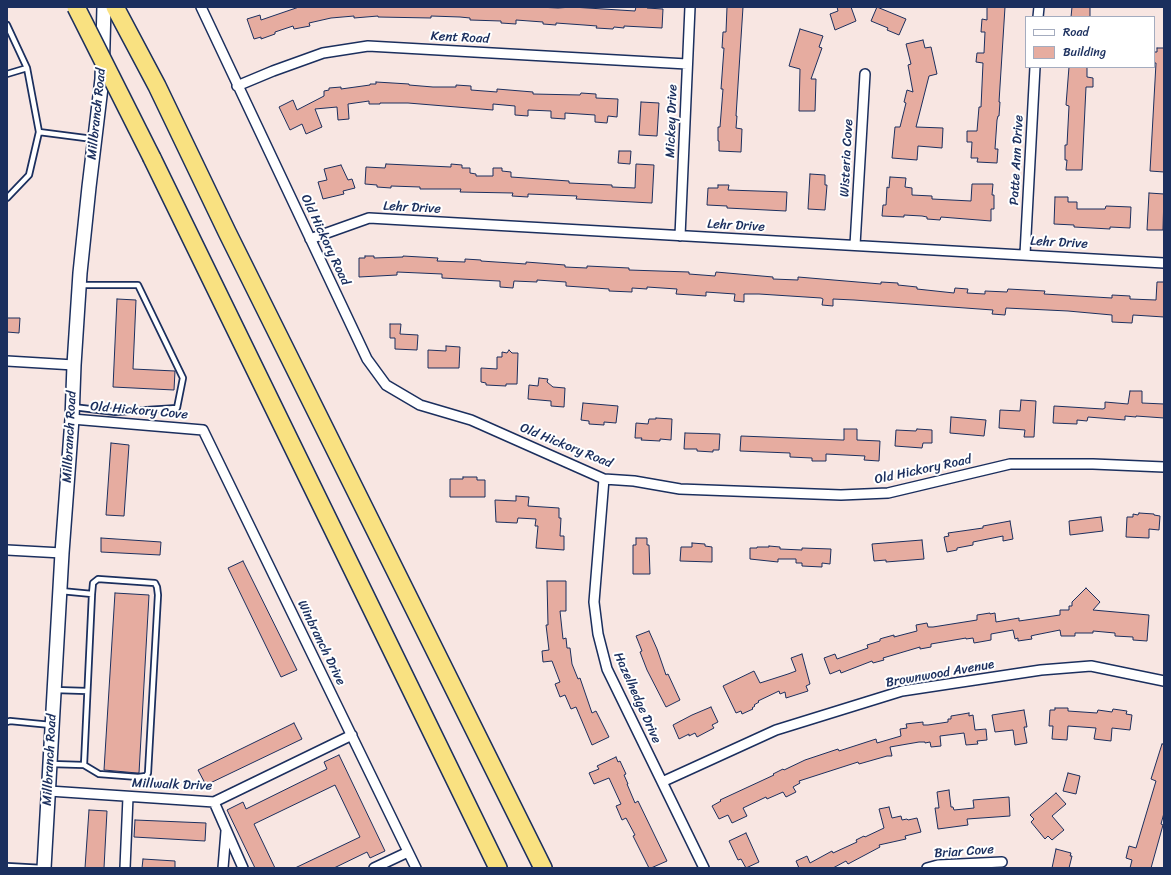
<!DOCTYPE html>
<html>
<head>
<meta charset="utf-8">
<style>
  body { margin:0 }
  #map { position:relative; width:1171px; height:875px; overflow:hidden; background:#f8e6e2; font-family:Sriracha,sans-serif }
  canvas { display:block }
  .frame { position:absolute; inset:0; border:8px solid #1b2f5e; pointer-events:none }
  .legend { position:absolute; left:1025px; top:16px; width:130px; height:52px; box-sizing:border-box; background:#fff; border:1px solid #a4acbf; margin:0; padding:5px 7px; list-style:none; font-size:12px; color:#1b2f5e }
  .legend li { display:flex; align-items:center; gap:8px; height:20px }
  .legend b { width:20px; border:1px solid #a4acbf }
</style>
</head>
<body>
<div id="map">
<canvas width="1171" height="875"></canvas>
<div class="frame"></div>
<ul class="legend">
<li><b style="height:5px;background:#fff"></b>Road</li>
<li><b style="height:11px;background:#e6aca0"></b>Building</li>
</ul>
</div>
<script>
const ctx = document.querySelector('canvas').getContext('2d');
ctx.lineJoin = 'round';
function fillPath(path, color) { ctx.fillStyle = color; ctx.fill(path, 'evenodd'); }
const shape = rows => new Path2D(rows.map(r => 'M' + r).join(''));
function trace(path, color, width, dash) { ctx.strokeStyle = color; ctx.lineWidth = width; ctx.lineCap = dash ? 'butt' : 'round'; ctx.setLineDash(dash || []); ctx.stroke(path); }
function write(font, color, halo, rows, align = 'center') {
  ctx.font = font + ' Sriracha,sans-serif'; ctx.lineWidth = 4; ctx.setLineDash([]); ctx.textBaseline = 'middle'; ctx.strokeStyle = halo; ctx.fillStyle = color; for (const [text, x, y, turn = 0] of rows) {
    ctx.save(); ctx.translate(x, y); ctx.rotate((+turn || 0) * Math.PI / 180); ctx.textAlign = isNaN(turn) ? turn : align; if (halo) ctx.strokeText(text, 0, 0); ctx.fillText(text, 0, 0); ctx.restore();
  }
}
const building = shape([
  [299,7,538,7,558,8,572,7,635,11,636,7,647,7,647,8,663,9,662,28,624,26,624,28,614,27,613,29,596,28,597,26,584,25,556,23,556,25,543,24,543,22,516,20,516,24,501,23,501,21,470,20,470,18,460,17,431,16,431,18,378,17,378,16,354,18,354,16,331,18,309,23,310,26,294,29,293,26,275,32,275,34,261,39,261,37,254,39,247,19,260,15,261,20,299,7],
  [727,7,743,7,736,116,737,116,736,128,742,129,741,152,719,151,719,141,718,141,718,127,720,127,723,89,721,89,724,48,722,48,723,32,726,32,727,7],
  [837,7,851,7,856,21,835,30,830,14,838,11,837,7],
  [877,7,906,19,899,35,887,30,888,28,871,21,877,7],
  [987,7,1005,7,999,102,1000,102,999,116,998,116,997,120,995,149,998,149,997,163,977,162,978,158,971,158,972,142,967,142,967,131,977,131,979,107,981,107,983,63,976,62,977,53,984,53,985,32,981,32,982,19,987,20,987,7],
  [1072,7,1090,7,1090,17,1071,17,1072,7],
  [800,29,823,36,819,47,822,48,811,79,816,79,815,111,799,111,800,69,789,66,800,29],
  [923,40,925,48,931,47,937,74,929,76,916,127,943,128,942,148,918,146,917,160,892,158,895,127,900,127,906,103,904,102,907,90,913,92,908,65,911,64,906,44,923,40],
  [1157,48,1164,48,1164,172,1150,171,1156,63,1154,63,1154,52,1157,52,1157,48],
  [1069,67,1087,67,1087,77,1093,78,1093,87,1086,87,1082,170,1066,170,1067,160,1065,160,1065,145,1067,145,1069,106,1066,105,1069,67],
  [376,82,409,84,409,85,433,87,456,87,456,85,471,86,471,90,497,92,497,89,533,92,533,94,580,95,581,93,596,94,596,98,618,99,617,117,608,116,607,123,595,122,595,115,565,113,565,119,551,118,551,111,528,110,528,116,515,115,515,106,493,104,493,110,408,103,380,103,380,104,369,104,369,101,348,104,349,119,338,120,337,107,315,109,322,127,306,134,302,124,290,130,279,107,293,100,297,110,324,96,324,91,329,90,329,88,341,87,341,89,370,85,370,84,376,84,376,82],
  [641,102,659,103,657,136,639,135,641,102],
  [619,151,631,151,630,164,618,163,619,151],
  [386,164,451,167,451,164,462,165,462,168,470,168,470,173,476,174,476,176,493,176,493,168,502,168,502,171,511,172,511,177,569,181,569,183,612,185,612,187,635,188,636,164,654,165,652,203,576,199,577,196,528,194,528,197,512,196,513,193,460,192,461,189,420,189,420,187,391,186,391,188,377,187,377,185,365,184,366,167,385,168,386,164],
  [341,165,348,180,352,179,355,188,343,191,344,194,323,199,318,182,327,180,324,169,341,165],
  [810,174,825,175,825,185,827,185,825,210,808,209,810,174],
  [890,177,906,178,905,187,912,188,912,195,932,196,932,199,971,201,972,184,993,184,992,195,994,195,994,209,991,209,991,221,941,217,940,220,927,219,927,217,922,216,904,215,904,217,882,216,883,205,886,205,887,187,889,188,890,177],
  [718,185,729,185,728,190,787,192,786,211,727,208,727,206,707,205,708,188,718,188,718,185],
  [1149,193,1164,194,1163,230,1147,230,1149,193],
  [1055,197,1068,197,1068,202,1077,202,1077,209,1105,209,1106,206,1131,207,1130,228,1110,227,1110,229,1074,227,1074,225,1054,224,1055,197],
  [365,256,374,256,374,258,403,257,403,256,438,258,437,261,465,262,465,259,481,260,481,261,526,264,526,262,565,265,565,267,587,268,587,266,629,268,629,270,689,272,689,274,715,276,716,272,773,277,773,279,798,280,798,277,881,284,881,282,898,283,898,285,917,287,917,289,954,293,955,288,968,289,967,293,985,294,985,291,1007,292,1008,289,1045,291,1044,294,1112,298,1112,295,1130,296,1130,299,1156,300,1157,282,1164,282,1164,317,1133,315,1132,323,1112,322,1112,315,1068,311,1006,308,1005,315,992,314,993,310,854,300,833,299,833,306,822,305,823,299,821,298,759,294,744,294,744,302,734,301,735,294,706,292,706,296,676,294,677,289,647,287,647,289,632,288,632,292,609,291,609,289,566,286,566,282,537,280,537,282,514,281,513,288,500,287,500,281,499,281,442,278,442,274,397,272,397,275,359,277,359,258,365,258,365,256],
  [117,299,136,300,133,369,175,371,174,390,113,387,117,299],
  [7,318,20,318,19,333,7,332,7,318],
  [390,324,401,324,400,334,418,335,417,350,395,349,395,338,390,338,390,324],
  [446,346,460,347,459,368,428,368,428,350,446,351,446,346],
  [509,350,512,353,518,353,517,384,506,384,506,386,486,385,486,383,481,382,481,368,497,369,497,357,502,357,502,352,507,353,509,350],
  [539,378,548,379,547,382,553,387,565,388,564,407,551,406,551,401,528,399,529,385,538,386,539,378],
  [1130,391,1142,391,1142,403,1164,404,1164,418,1136,416,1136,417,1125,416,1125,420,1088,417,1087,421,1077,420,1077,424,1053,423,1054,406,1103,409,1105,408,1105,402,1128,404,1130,391],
  [1021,400,1036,401,1034,437,1024,437,1025,430,999,428,1000,410,1020,411,1021,400],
  [583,403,618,406,616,423,604,422,604,425,589,424,589,421,581,420,583,403],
  [951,417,986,420,984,436,950,433,951,417],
  [656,418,672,419,671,440,660,439,660,441,641,440,642,438,635,438,636,423,648,424,649,419,656,419,656,418],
  [844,429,857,429,857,440,880,441,879,461,864,460,865,456,826,454,826,461,812,461,812,458,790,457,790,453,740,451,741,436,842,440,844,440,844,429],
  [917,429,932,430,932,443,923,443,922,448,895,446,896,430,916,431,917,429],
  [685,433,720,434,719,450,713,450,713,452,697,451,697,449,684,449,685,433],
  [111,443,129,445,124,516,106,515,111,443],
  [463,477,477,477,477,480,485,480,485,497,450,497,450,479,463,479,463,477],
  [516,496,529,497,528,506,559,508,559,518,561,518,560,536,564,536,564,550,536,548,538,526,535,526,536,519,518,518,517,523,496,522,495,500,516,501,516,496],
  [1139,513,1154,514,1154,515,1160,516,1159,530,1149,529,1149,538,1126,537,1127,517,1133,517,1133,514,1138,515,1139,513],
  [1101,517,1103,531,1070,535,1069,521,1101,517],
  [1010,521,1013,539,1003,541,1003,536,973,542,973,545,957,548,957,550,947,552,944,537,949,536,948,533,983,528,983,526,1010,521],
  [101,538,161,542,160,555,101,552,101,538],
  [636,538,647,538,647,545,649,545,650,574,633,574,633,545,636,545,636,538],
  [922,540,924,559,886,562,886,560,874,561,872,544,922,540],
  [692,543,705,544,705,546,712,547,712,562,680,561,681,547,692,547,692,543],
  [769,546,780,547,780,549,802,550,802,548,831,549,830,564,822,563,822,567,802,566,802,563,796,563,796,559,778,559,778,562,750,559,750,548,757,548,757,547,769,547,769,546],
  [243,561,297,670,281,677,228,568,243,561],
  [547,581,566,581,566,611,560,611,563,639,566,638,567,648,570,648,572,664,578,679,580,678,592,713,596,711,609,737,592,745,576,707,571,709,565,695,560,697,555,684,560,682,552,661,543,662,542,651,549,650,546,625,548,625,547,581],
  [1086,588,1100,602,1093,610,1149,615,1147,641,1133,640,1133,637,1115,636,1115,633,1093,631,1093,633,1075,633,1075,636,1061,636,1060,630,1035,635,1031,636,1032,639,1018,641,1018,638,1015,639,1013,630,991,634,991,640,974,643,973,638,966,639,966,638,931,644,931,647,920,649,920,647,883,658,884,660,873,663,872,661,841,673,840,670,830,674,824,658,835,654,837,659,868,648,867,645,880,641,880,639,883,638,894,635,894,637,917,631,916,625,927,623,928,627,933,627,977,620,977,615,990,613,990,614,995,613,996,622,1019,618,1019,621,1060,615,1060,610,1069,610,1069,606,1072,606,1072,602,1086,588],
  [115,593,149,595,139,773,137,773,104,770,115,593],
  [649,631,657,649,666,675,668,674,680,700,666,707,647,670,640,652,642,651,636,636,649,631],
  [802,654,810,684,806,686,808,691,786,698,785,692,780,694,779,691,758,701,759,702,754,705,755,706,752,708,753,709,742,714,741,711,736,713,723,686,754,671,760,683,788,674,796,671,791,658,802,654],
  [711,707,718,722,712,725,714,728,697,737,695,733,689,736,689,734,679,739,673,725,692,715,711,707],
  [1055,708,1068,708,1068,711,1097,713,1098,710,1112,712,1113,709,1127,711,1126,714,1132,715,1130,730,1112,728,1111,741,1094,739,1096,728,1068,726,1067,740,1052,739,1053,726,1049,726,1050,710,1055,710,1055,708],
  [1024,710,1027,727,1024,727,1027,743,1015,745,1013,730,995,732,992,715,1024,710],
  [969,713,969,716,973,715,975,730,986,729,987,740,977,741,978,744,966,745,964,733,940,736,941,746,931,747,930,742,925,743,925,742,919,742,890,747,892,756,887,756,859,764,858,762,799,781,800,783,793,787,796,792,786,797,783,792,767,799,766,797,743,808,747,816,732,823,728,815,719,819,712,806,721,801,720,800,774,775,773,774,783,769,784,770,805,760,838,749,839,751,876,739,877,743,901,736,900,729,907,728,906,724,923,722,923,725,928,725,948,722,948,719,951,719,951,716,969,713],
  [294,723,302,739,206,785,198,770,294,723],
  [1162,744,1164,744,1164,813,1161,824,1163,825,1151,868,1130,868,1132,860,1126,858,1129,846,1136,848,1156,781,1151,779,1162,744],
  [339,755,385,851,370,858,367,852,334,868,295,868,360,837,335,785,254,824,275,868,255,868,227,810,243,802,246,809,327,769,324,762,339,755],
  [616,757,618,762,620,761,626,774,624,775,628,784,627,784,635,803,638,801,667,861,651,868,649,868,633,836,635,835,626,818,622,820,616,806,621,804,609,778,594,784,589,773,599,769,597,766,616,757],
  [1068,773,1080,776,1076,794,1063,791,1068,773],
  [949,790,951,807,953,807,954,810,974,808,973,800,1009,797,1010,816,967,819,968,825,938,829,935,808,939,808,937,792,949,790],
  [1056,793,1066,804,1052,816,1064,830,1052,840,1048,836,1045,839,1031,822,1034,819,1030,815,1056,793],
  [889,807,892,818,901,816,902,820,907,819,908,820,917,818,921,832,905,836,906,839,879,845,880,847,848,864,846,861,833,868,799,868,796,861,807,856,810,863,832,851,833,853,857,842,856,840,864,836,865,837,884,828,879,809,889,807],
  [89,810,107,811,104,868,85,868,89,810],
  [135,820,206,823,205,841,134,837,135,820],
  [746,833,759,862,746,868,741,859,738,860,729,841,746,833],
  [1056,849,1071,853,1070,856,1072,856,1069,868,1052,868,1056,849],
  [143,859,175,861,175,868,142,868,143,859]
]);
fillPath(building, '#e6aca0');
trace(building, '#1b2f5e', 1);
const service = shape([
  [7,25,27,68,39,132,29,175,7,198],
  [7,74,27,68],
  [39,132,93,139],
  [73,407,115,412,177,408,183,378,138,285,81,285],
  [55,690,87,691],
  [7,722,10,721,51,725],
  [51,764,84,765,99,774,138,777,146,776,148,773,158,595,157,587,155,583,98,579,93,583,92,594,61,591],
  [84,765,92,594],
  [7,866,43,868]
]);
const minor = shape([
  [201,7,367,359,386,385,420,405,471,420,604,479,634,481,680,489,841,495,888,493,1010,464,1093,464,1164,467],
  [1038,17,1039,7],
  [237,86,273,71,323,53,368,46,687,64],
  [680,236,690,7],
  [310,239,369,218,1164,263],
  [855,245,865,74],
  [1025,254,1035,67],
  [7,361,74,365],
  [72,419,203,430,416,868],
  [604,479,594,602,598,634,607,669,704,868],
  [7,550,62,553],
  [662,782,776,730,902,691,1041,670,1091,666,1164,681],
  [49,791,214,802,352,735],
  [214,802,243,868],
  [125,868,128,797],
  [223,868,226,831],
  [374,868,408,852],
  [927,868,938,865,1002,862]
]);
const secondary = shape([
  [44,868,62,553,72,419,74,365,80,273,89,187,102,79,104,7]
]);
const motorway = shape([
  [115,7,157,86,227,232,543,868],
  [152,158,498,868]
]);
trace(service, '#1b2f5e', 8);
trace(minor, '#1b2f5e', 12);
trace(secondary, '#1b2f5e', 16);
trace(motorway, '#1b2f5e', 20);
trace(service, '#fff', 4.5);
trace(minor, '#fff', 9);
trace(secondary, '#fff', 13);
trace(motorway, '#f9e181', 17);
const motorwayBridge = shape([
  [76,7,152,158]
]);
trace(motorwayBridge, '#1b2f5e', 20, []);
trace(motorwayBridge, '#f9e181', 17);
write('13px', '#1b2f5e', '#fff', [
  ["Kent Road",460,38,3],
  ["Millbranch Road",97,114,-84],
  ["Mickey Drive",672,121,-88],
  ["Wisteria Cove",847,158,-87],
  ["Patte Ann Drive",1017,160,-87],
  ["Lehr Drive",412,208,3],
  ["Lehr Drive",736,226,3],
  ["Old Hickory Road",325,240,65],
  ["Lehr Drive",1059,243,3],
  ["Old Hickory Cove",139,411,5],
  ["Millbranch Road",70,437,-87],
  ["Old Hickory Road",566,446,22],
  ["Old Hickory Road",923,470,-12],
  ["Winbranch Drive",321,643,64],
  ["Brownwood Avenue",940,674,-10],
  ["Hazelhedge Drive",637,698,66],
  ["Millbranch Road",50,760,-87],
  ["Millwalk Drive",172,785,2],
  ["Briar Cove",964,852,-4]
]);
</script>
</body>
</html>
